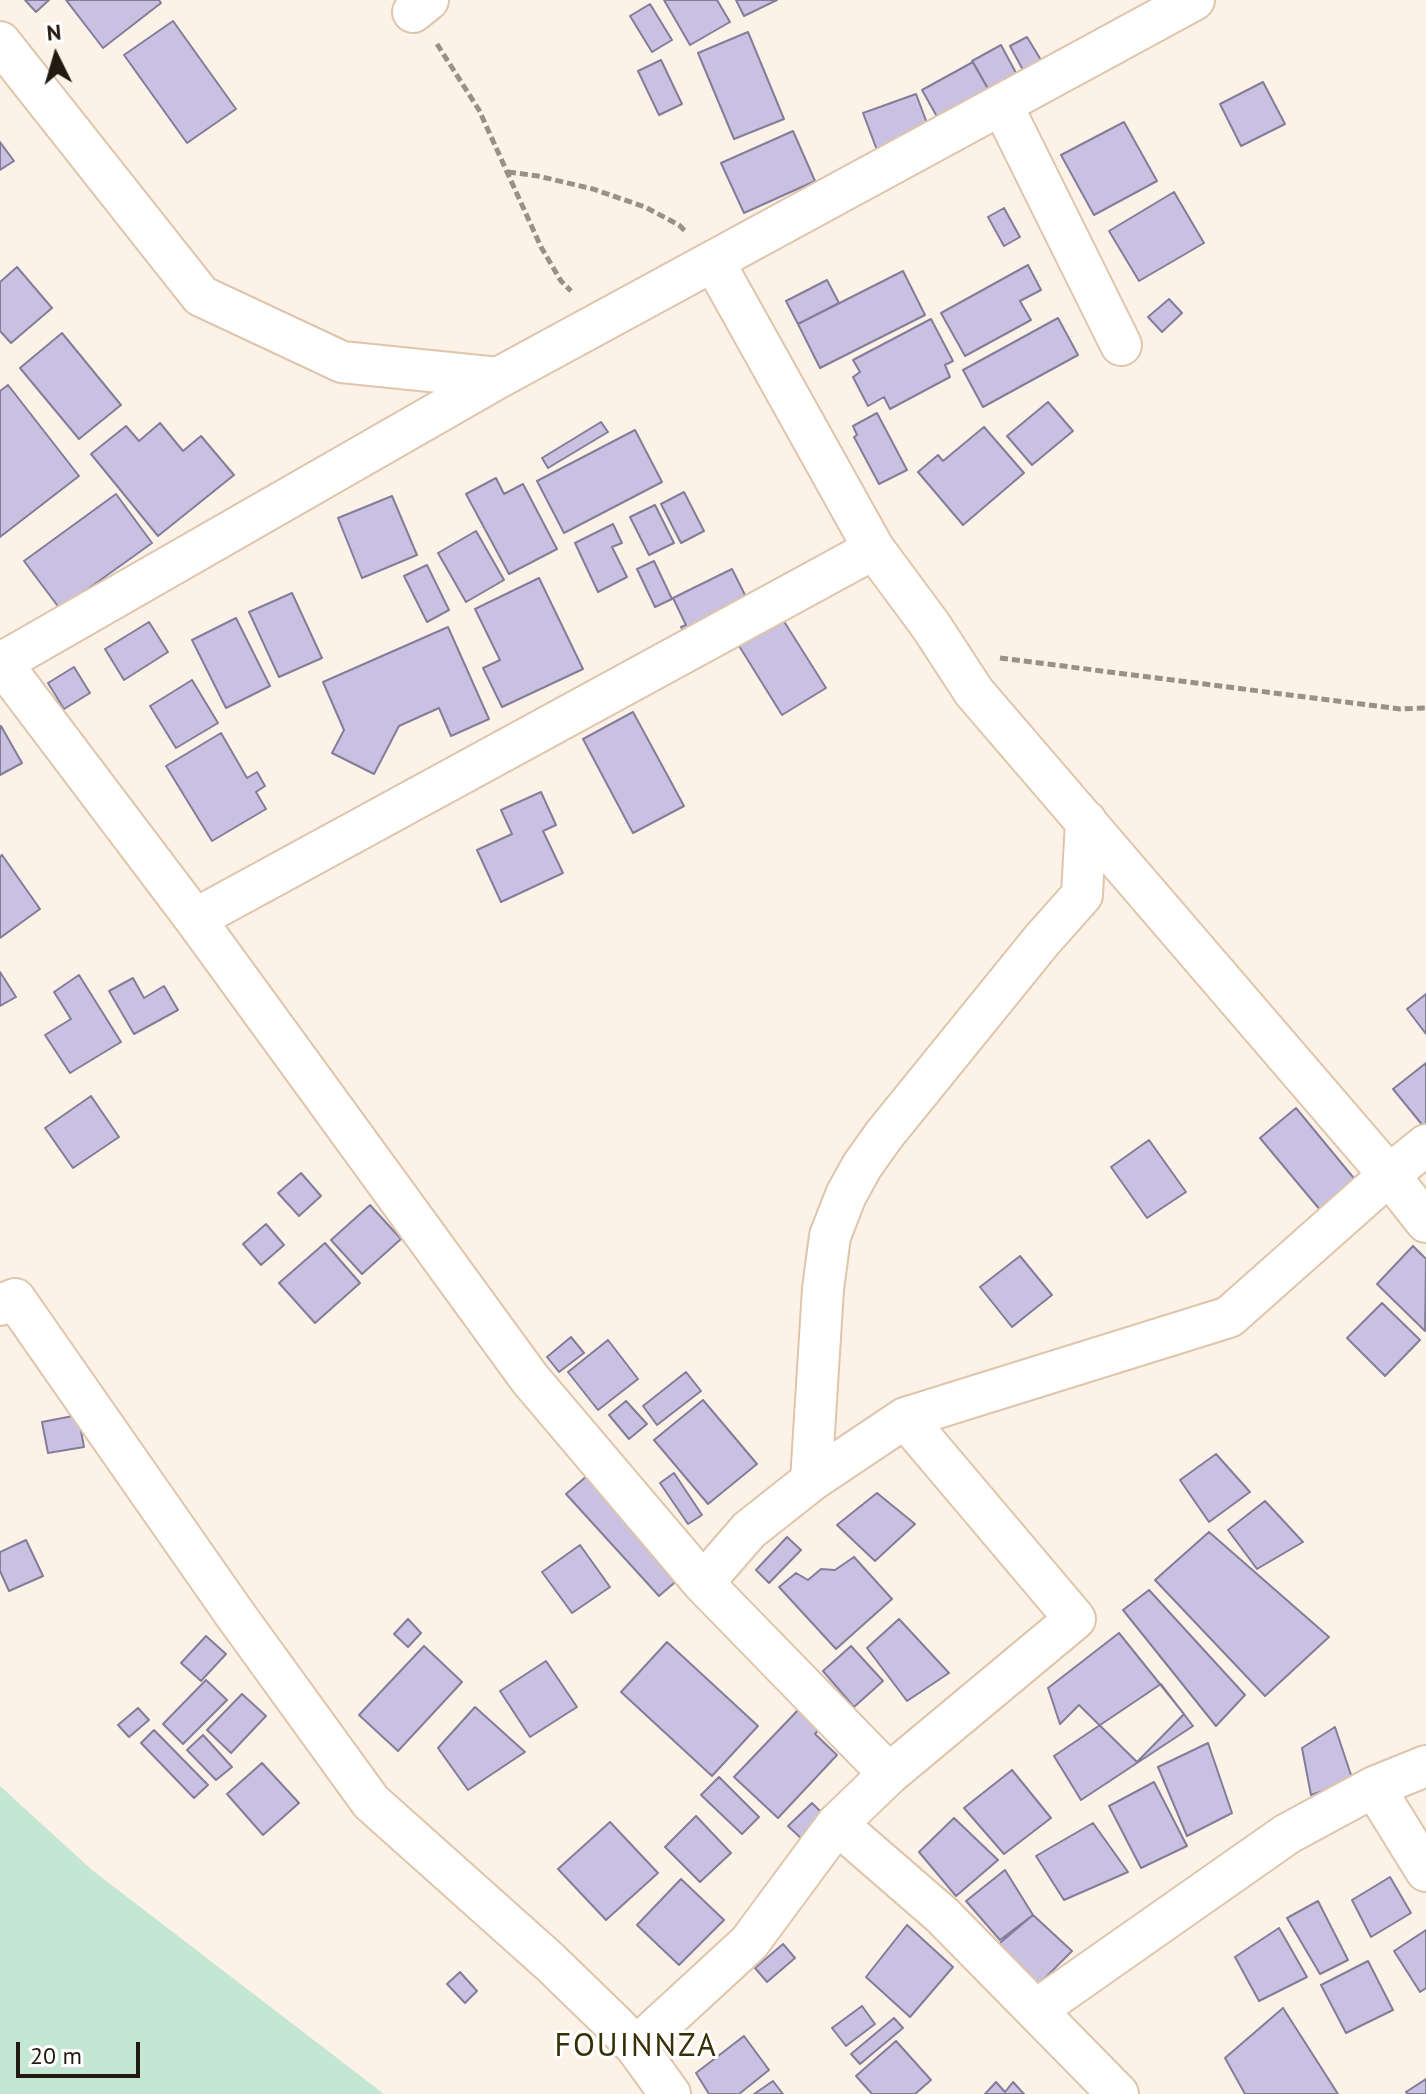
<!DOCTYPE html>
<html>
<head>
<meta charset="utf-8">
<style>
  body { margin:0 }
  #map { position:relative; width:1426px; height:2094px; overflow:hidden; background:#fdf2e8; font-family:"PT Sans",sans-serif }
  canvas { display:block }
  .north { position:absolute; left:16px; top:16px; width:80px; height:80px; -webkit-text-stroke:6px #fff; paint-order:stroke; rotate:355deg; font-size:22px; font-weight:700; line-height:32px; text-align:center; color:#221910 }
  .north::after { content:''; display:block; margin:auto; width:28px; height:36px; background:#221910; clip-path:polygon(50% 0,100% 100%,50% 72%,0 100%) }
  .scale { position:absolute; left:16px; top:2042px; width:124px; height:36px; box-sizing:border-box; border:4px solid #221910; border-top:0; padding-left:10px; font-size:24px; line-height:28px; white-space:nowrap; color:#221910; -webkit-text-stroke:6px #fff; paint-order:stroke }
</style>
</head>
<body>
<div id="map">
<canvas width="1426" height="2094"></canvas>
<div class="north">N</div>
<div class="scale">20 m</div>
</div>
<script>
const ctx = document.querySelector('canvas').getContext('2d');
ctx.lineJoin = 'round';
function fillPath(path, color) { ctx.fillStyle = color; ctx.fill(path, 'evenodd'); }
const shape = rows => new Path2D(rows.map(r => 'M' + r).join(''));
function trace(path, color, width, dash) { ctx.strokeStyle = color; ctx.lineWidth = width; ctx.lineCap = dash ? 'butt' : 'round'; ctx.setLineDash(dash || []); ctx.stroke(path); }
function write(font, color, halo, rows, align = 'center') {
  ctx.font = font + ' "PT Sans",sans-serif'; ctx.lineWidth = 6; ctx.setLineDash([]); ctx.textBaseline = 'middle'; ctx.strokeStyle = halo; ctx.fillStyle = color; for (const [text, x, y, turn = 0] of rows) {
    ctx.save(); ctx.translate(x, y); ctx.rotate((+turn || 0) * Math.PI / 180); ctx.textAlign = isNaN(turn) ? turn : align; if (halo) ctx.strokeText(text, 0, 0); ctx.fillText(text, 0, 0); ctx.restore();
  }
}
fillPath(shape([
  [0,1786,92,1870,384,2094,0,2094]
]), '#c4e7d3');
const building = shape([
  [25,0,49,0,36,12,25,0],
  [66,0,159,0,161,3,103,48,66,0],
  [664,0,717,0,730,22,690,45,664,0],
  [736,0,777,0,744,16,736,0],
  [650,4,672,40,652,52,630,16,650,4],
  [173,21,236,109,187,143,124,55,173,21],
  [748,32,784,119,734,139,698,53,748,32],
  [1027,37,1041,60,1023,70,1010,46,1027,37],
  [1001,45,1023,86,995,101,972,61,1001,45],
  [661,60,682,104,659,115,638,71,661,60],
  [973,62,995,101,944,129,922,90,973,62],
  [1263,82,1285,124,1241,146,1220,104,1263,82],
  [916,94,933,139,880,158,863,113,916,94],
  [1124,122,1157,181,1094,215,1061,155,1124,122],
  [793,131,815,181,744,213,721,163,793,131],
  [0,142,14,161,0,170,0,142],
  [1174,192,1204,243,1139,281,1109,231,1174,192],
  [1004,208,1020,237,1004,246,988,217,1004,208],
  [1028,265,1041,290,1020,301,1031,320,965,356,941,313,1028,265],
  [17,267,52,308,11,343,0,331,0,282,17,267],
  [903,271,925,315,820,368,798,324,903,271],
  [827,280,839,303,798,324,786,301,827,280],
  [1169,299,1182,313,1162,332,1148,317,1169,299],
  [1058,318,1078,355,983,407,963,370,1058,318],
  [931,319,953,361,945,365,950,377,890,409,884,397,868,406,853,377,860,372,853,360,931,319],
  [62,333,121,405,79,439,20,368,62,333],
  [8,385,79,476,0,537,0,391,8,385],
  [1048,402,1073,431,1032,465,1007,436,1048,402],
  [877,413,907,470,879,484,854,437,857,435,853,426,877,413],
  [601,422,608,432,548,468,542,458,601,422],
  [160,423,183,451,201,436,234,475,158,536,91,454,126,426,139,441,160,423],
  [984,427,1024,473,963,525,918,472,938,455,943,461,984,427],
  [635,430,662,482,564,533,537,481,635,430],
  [496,478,504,494,523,484,557,549,509,574,466,494,496,478],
  [684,492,704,531,681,543,661,504,684,492],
  [116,494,152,543,60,609,24,561,116,494],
  [392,496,417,555,362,578,338,518,392,496],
  [655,505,674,543,649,555,630,517,655,505],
  [613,524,622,543,612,547,627,577,598,592,575,543,613,524],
  [476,531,504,580,466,602,438,553,476,531],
  [654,561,672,599,655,607,637,569,654,561],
  [427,565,449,610,427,622,404,576,427,565],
  [732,569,747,599,687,637,681,627,686,625,673,598,732,569],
  [539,578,583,669,502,707,483,668,500,660,475,609,539,578],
  [292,593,322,658,279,677,249,612,292,593],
  [780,615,826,688,782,715,736,641,780,615],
  [236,618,270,686,226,708,192,640,236,618],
  [149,622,168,652,124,680,105,649,149,622],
  [448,627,489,719,451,736,439,708,399,726,374,774,332,753,344,730,323,682,448,627],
  [74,667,90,693,64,709,48,683,74,667],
  [192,680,218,723,176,748,150,706,192,680],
  [633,712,684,806,633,833,583,739,633,712],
  [0,726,1,726,22,763,0,775,0,726],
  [221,733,247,778,257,772,265,786,256,792,266,809,212,841,166,766,221,733],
  [541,792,556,825,543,831,563,873,501,902,477,850,512,834,501,810,541,792],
  [2,855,40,909,0,938,0,857,2,855],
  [0,972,16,997,0,1006,0,972],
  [79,975,121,1042,70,1073,45,1035,71,1019,54,992,79,975],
  [133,978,144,998,164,986,178,1010,134,1034,109,991,133,978],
  [1426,994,1426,1034,1407,1009,1426,994],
  [1426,1063,1426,1125,1424,1127,1393,1089,1426,1063],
  [91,1096,119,1137,73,1168,45,1128,91,1096],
  [1296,1108,1357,1182,1321,1211,1260,1138,1296,1108],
  [1149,1140,1186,1192,1147,1218,1111,1167,1149,1140],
  [301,1173,321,1196,299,1216,278,1193,301,1173],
  [370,1205,401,1239,362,1274,331,1240,370,1205],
  [266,1224,284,1245,261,1265,243,1244,266,1224],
  [325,1243,360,1283,315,1323,279,1283,325,1243],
  [1413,1246,1426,1259,1425,1331,1377,1284,1413,1246],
  [1020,1256,1052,1295,1012,1327,980,1287,1020,1256],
  [1382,1303,1420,1340,1385,1376,1347,1338,1382,1303],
  [571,1337,584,1353,559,1372,547,1357,571,1337],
  [608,1340,638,1379,598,1410,568,1372,608,1340],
  [686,1372,701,1391,657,1425,643,1406,686,1372],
  [703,1400,757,1464,708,1504,654,1440,703,1400],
  [626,1401,647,1424,629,1439,609,1415,626,1401],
  [78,1415,84,1447,48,1453,42,1422,78,1415],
  [1216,1454,1250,1492,1209,1522,1180,1480,1216,1454],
  [674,1473,702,1515,688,1524,660,1483,674,1473],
  [588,1475,681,1577,659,1596,566,1494,588,1475],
  [877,1493,915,1524,875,1561,837,1525,877,1493],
  [1265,1501,1303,1542,1257,1569,1228,1530,1265,1501],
  [1209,1532,1329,1637,1265,1696,1155,1580,1209,1532],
  [787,1537,801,1550,769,1583,756,1570,787,1537],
  [26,1540,43,1576,9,1591,0,1571,0,1552,26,1540],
  [580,1545,610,1587,572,1613,542,1572,580,1545],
  [854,1557,892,1599,836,1649,779,1587,796,1573,808,1580,821,1569,835,1570,854,1557],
  [1149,1590,1245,1695,1216,1726,1123,1610,1149,1590],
  [408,1619,421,1633,408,1647,394,1634,408,1619],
  [899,1619,949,1673,907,1701,867,1648,899,1619],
  [1119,1633,1184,1714,1137,1762,1079,1705,1060,1724,1048,1688,1119,1633],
  [206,1636,226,1654,201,1681,181,1663,206,1636],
  [667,1642,758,1726,712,1776,621,1692,667,1642],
  [424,1646,462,1682,398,1751,359,1715,424,1646],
  [851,1646,883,1681,854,1707,823,1671,851,1646],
  [546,1661,577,1707,530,1737,500,1691,546,1661],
  [206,1680,227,1700,183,1744,163,1724,206,1680],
  [1161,1684,1193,1726,1081,1800,1054,1756,1161,1684],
  [242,1694,266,1716,231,1753,207,1730,242,1694],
  [475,1707,525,1752,468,1790,438,1748,475,1707],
  [138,1708,149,1720,129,1737,118,1725,138,1708],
  [799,1709,820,1728,815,1734,837,1755,778,1818,734,1777,799,1709],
  [1335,1727,1353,1781,1311,1795,1302,1748,1335,1727],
  [154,1730,208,1785,194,1798,141,1743,154,1730],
  [203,1735,232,1767,216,1780,187,1750,203,1735],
  [1208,1743,1232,1813,1187,1836,1158,1767,1208,1743],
  [262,1763,299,1803,263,1835,227,1794,262,1763],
  [1012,1770,1051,1818,1004,1854,964,1808,1012,1770],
  [719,1777,759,1817,742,1834,701,1795,719,1777],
  [1154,1782,1187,1846,1141,1868,1109,1806,1154,1782],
  [812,1803,827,1818,804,1841,788,1826,812,1803],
  [696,1816,731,1853,700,1882,665,1847,696,1816],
  [954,1818,998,1860,956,1896,919,1852,954,1818],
  [610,1822,658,1873,606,1920,558,1869,610,1822],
  [1093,1823,1128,1872,1064,1900,1036,1856,1093,1823],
  [1005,1870,1033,1915,1000,1940,966,1901,1005,1870],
  [1390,1877,1411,1913,1371,1937,1352,1900,1390,1877],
  [681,1879,724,1920,679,1965,637,1925,681,1879],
  [1318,1901,1348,1960,1320,1974,1287,1918,1318,1901],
  [1033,1915,1072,1951,1035,1988,994,1948,1033,1915],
  [907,1925,953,1967,910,2017,866,1977,907,1925],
  [1279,1928,1307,1977,1259,2001,1235,1957,1279,1928],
  [1426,1930,1426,1988,1420,1992,1394,1951,1426,1930],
  [783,1944,795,1958,767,1982,755,1968,783,1944],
  [1368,1961,1393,2010,1346,2033,1321,1985,1368,1961],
  [460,1972,477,1991,465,2003,447,1984,460,1972],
  [862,2006,875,2024,846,2046,832,2028,862,2006],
  [1283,2008,1338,2094,1245,2094,1225,2058,1283,2008],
  [894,2018,903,2028,860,2064,851,2054,894,2018],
  [744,2036,769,2070,739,2094,709,2094,696,2073,744,2036],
  [896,2041,931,2080,915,2094,872,2094,856,2076,896,2041],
  [1426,2079,1426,2094,1408,2094,1406,2092,1426,2079],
  [773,2081,783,2094,754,2094,773,2081],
  [996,2082,1005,2092,1013,2082,1024,2094,985,2094,996,2082]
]);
fillPath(building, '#c9c1e1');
trace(building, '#847d9a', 2);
const street = shape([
  [413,12,428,0],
  [0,42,201,296,342,362,498,378],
  [1002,105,1121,345],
  [714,262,874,549,931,626,974,692,1389,1175,1426,1222],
  [0,661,195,919,530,1379,703,1583,889,1774],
  [1,663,498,378,1194,0],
  [195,919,874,549],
  [0,1305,15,1299,234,1613,371,1802,550,1962,615,2025,636,2047,670,2094],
  [811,1481,823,1289,830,1236,846,1195,862,1166,884,1135,1042,940,1082,895,1086,821],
  [703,1583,749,1530,811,1481,905,1418,1229,1317,1389,1175,1426,1145],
  [1374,1787,1426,1871],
  [837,1824,942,1915,1118,2094],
  [1036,2010,1287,1834,1374,1787,1426,1766],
  [636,2047,749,1943,837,1824,889,1774,1075,1619,905,1418]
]);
trace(street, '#dec5ab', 44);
trace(shape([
  [437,44,479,110,541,247,561,281,571,291],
  [508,172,538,176,593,189,645,207,679,225,686,232],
  [1000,658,1400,709,1426,708]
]), '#9a9087', 5, [8, 4]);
trace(street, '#fff', 40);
ctx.letterSpacing = '2px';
write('32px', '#373005', '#fff', [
  ["FOUINNZA",636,2047]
]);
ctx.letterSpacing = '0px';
</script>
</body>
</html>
